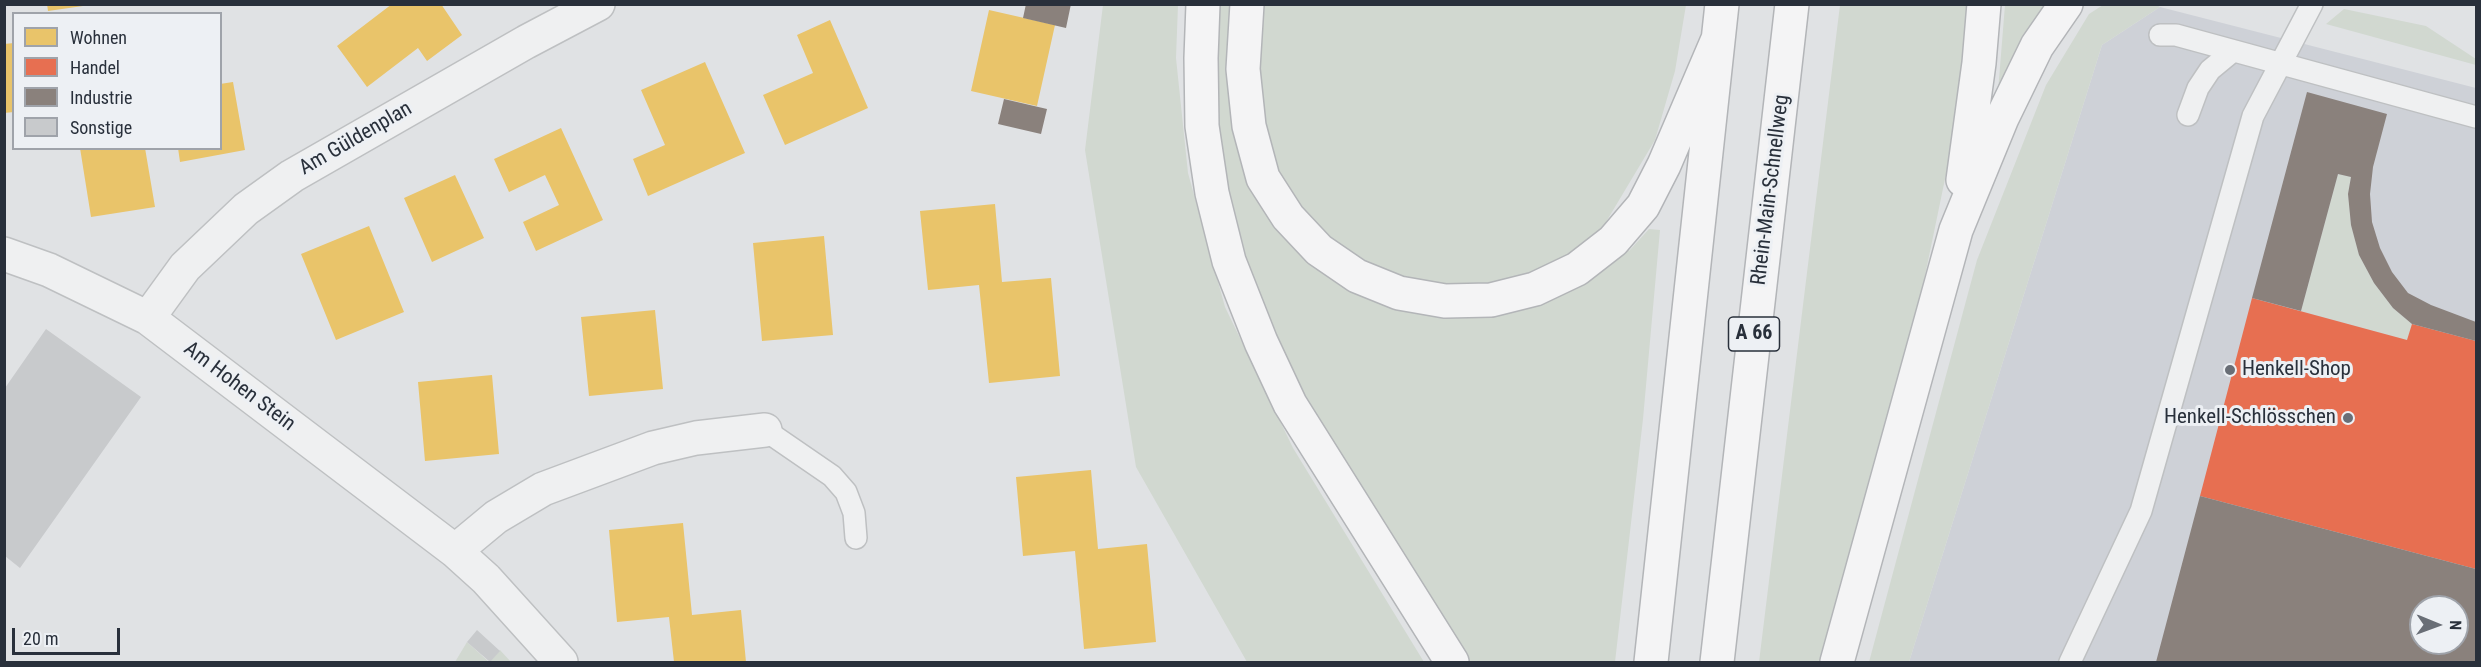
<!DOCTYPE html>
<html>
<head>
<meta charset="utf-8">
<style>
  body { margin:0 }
  #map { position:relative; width:2481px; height:667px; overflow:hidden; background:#e0e2e4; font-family:"Roboto Condensed",sans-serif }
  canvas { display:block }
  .frame { position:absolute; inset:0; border:6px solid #29303b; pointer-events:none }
  .legend { position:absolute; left:12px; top:12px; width:210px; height:138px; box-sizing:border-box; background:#edf0f4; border:2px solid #9fa3aa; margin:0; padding:8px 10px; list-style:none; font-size:18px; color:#29303b }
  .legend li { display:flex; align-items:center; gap:12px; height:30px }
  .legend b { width:30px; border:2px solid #9fa3aa }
  .north { position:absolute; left:2409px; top:595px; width:60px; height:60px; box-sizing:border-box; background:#edf0f4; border:2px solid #9fa3aa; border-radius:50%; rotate:91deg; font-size:16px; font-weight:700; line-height:24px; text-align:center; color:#29303b }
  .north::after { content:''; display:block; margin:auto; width:21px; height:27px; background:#696e76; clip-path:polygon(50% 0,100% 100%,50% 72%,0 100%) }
  .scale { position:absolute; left:12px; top:628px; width:108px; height:27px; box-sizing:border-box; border:3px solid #29303b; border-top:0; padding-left:8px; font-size:18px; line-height:21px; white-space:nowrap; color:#29303b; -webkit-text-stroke:4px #edf0f4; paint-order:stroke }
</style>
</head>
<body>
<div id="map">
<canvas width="2481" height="667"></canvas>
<div class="frame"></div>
<ul class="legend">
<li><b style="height:16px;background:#e9c46a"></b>Wohnen</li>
<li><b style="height:16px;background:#e76f51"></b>Handel</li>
<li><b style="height:16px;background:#8a817c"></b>Industrie</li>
<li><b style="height:16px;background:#c8cacc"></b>Sonstige</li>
</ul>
<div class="north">N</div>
<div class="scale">20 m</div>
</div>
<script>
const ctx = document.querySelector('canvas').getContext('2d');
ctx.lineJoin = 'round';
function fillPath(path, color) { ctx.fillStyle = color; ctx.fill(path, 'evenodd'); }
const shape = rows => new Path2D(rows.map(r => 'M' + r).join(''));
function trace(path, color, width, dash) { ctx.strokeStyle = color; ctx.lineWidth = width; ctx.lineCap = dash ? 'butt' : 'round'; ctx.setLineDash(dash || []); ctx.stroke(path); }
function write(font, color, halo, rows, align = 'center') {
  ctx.font = font + ' "Roboto Condensed",sans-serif'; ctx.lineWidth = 6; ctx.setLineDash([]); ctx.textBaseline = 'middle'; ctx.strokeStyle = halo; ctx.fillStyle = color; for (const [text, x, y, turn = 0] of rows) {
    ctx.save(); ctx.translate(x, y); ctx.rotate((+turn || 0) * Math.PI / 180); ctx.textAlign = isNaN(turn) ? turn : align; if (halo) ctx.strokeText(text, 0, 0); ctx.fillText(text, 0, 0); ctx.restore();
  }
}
fillPath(shape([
  [2160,7,2476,88,2476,662,1909,662,2102,45],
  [2421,607,2457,607,2457,643,2421,643]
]), '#ced1d7');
fillPath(shape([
  [1103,5,1178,5,1176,58,1188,173,1225,307,1293,448,1424,662,1247,662,1136,467,1085,150],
  [1215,5,1686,5,1675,71,1655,140,1606,222,1629,251,1649,229,1660,230,1643,419,1615,662,1467,662,1308,413,1261,314,1219,182],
  [1840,5,1967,5,1956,126,1923,285,1820,662,1759,662],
  [2005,5,2047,5,1997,104],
  [2103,5,2155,4,2160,7,2102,45,1909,662,1869,662,1977,260,2046,85,2089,14],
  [2344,9,2426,26,2476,59,2476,65,2326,24],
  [2338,174,2351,177,2348,194,2351,225,2359,255,2374,283,2393,308,2412,324,2407,340,2301,311],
  [467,642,489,662,500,650,511,662,455,662]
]), '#d1d8d0');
fillPath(shape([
  [47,4,82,4,83,6,48,11],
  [392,4,441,4,462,35,427,61,418,48,367,87,337,46],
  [989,10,1055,25,1037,106,971,91],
  [830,20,868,108,785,145,763,95,813,73,797,35],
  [14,43,14,112,4,113,4,44],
  [705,62,745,153,648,196,633,159,665,145,641,90],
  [233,82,245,150,180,162,178,148,220,148,220,84],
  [561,128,603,220,536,251,523,222,559,205,545,175,509,192,494,159],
  [80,148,145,148,155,207,91,217],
  [455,175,484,238,432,262,404,198],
  [995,204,1002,282,1051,278,1060,376,989,383,979,285,928,290,920,211],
  [369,226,404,312,336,340,301,254],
  [824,236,833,335,762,341,753,243],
  [655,310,663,389,589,396,581,317],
  [492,375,499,454,425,461,418,382],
  [1091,470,1098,549,1147,544,1156,642,1084,649,1075,551,1023,556,1016,477],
  [683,523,692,615,741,610,746,662,674,662,669,617,617,622,609,530]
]), '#e9c46a');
fillPath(shape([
  [2252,298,2407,340,2412,324,2476,341,2476,569,2200,496]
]), '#e76f51');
fillPath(shape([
  [1026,4,1071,4,1066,28,1023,18],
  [2307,92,2387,114,2373,167,2370,194,2372,222,2380,248,2392,272,2408,293,2431,305,2476,322,2476,341,2412,324,2393,308,2374,283,2359,255,2351,225,2348,194,2351,177,2338,174,2301,311,2252,298],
  [1004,99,1047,109,1041,134,998,124],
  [2200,496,2476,569,2476,662,2156,662],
  [2421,607,2457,607,2457,643,2421,643]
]), '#8a817c');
fillPath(shape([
  [46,329,141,397,20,568,5,556,5,388],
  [477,630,500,651,490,662,467,642]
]), '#c8cacc');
const lane = shape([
  [2160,35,2176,35,2476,117],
  [2188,115,2198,88,2210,70,2233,51],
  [765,430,832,476,846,492,854,513,856,538],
  [2070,662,2141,511,2253,116,2312,4]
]);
const street = shape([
  [4,254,49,270,148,318,455,551,486,579,561,662],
  [148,318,185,267,246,209,292,176,526,42,598,4],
  [455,551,496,517,543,489,653,448,696,438,765,430]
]);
const highway = shape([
  [1203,4,1201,58,1202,126,1212,193,1229,261,1261,342,1290,404,1452,662],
  [1247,4,1243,69,1249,126,1263,178,1288,217,1319,250,1357,276,1399,293,1445,301,1491,300,1535,289,1577,269,1613,241,1643,206,1664,165,1718,39],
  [1963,180,1979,63,1984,4],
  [1651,662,1722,4],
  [1717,662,1792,4],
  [1837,662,1956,230,2002,118,2037,46,2066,4]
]);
trace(lane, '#bec0c2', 24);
trace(street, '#bec0c2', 36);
trace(highway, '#b3b5b8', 36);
trace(lane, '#eff0f1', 21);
trace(street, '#eff0f1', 33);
trace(highway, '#f4f4f5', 33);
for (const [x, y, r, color] of [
  [2230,370,6,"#696e76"],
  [2348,418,6,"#696e76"]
]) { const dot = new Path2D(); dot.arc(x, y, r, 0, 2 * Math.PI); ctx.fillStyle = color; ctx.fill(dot); trace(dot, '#edf0f4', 2); }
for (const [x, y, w] of [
  [1754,334,51]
]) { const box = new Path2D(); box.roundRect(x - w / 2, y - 17, w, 34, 4.5); ctx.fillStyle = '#edf0f4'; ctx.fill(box); trace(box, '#29303b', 1.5); }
write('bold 20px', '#29303b', null, [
  ["A 66",1754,334]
]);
write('21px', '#29303b', '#edf0f4', [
  ["Am Güldenplan",356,139,-30],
  ["Rhein-Main-Schnellweg",1771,190,-83],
  ["Am Hohen Stein",239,387,37]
]);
write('21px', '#29303b', '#edf0f4', [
  ["Henkell-Shop",2242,370],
  ["Henkell-Schlösschen",2336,418,"right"]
], 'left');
</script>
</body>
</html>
